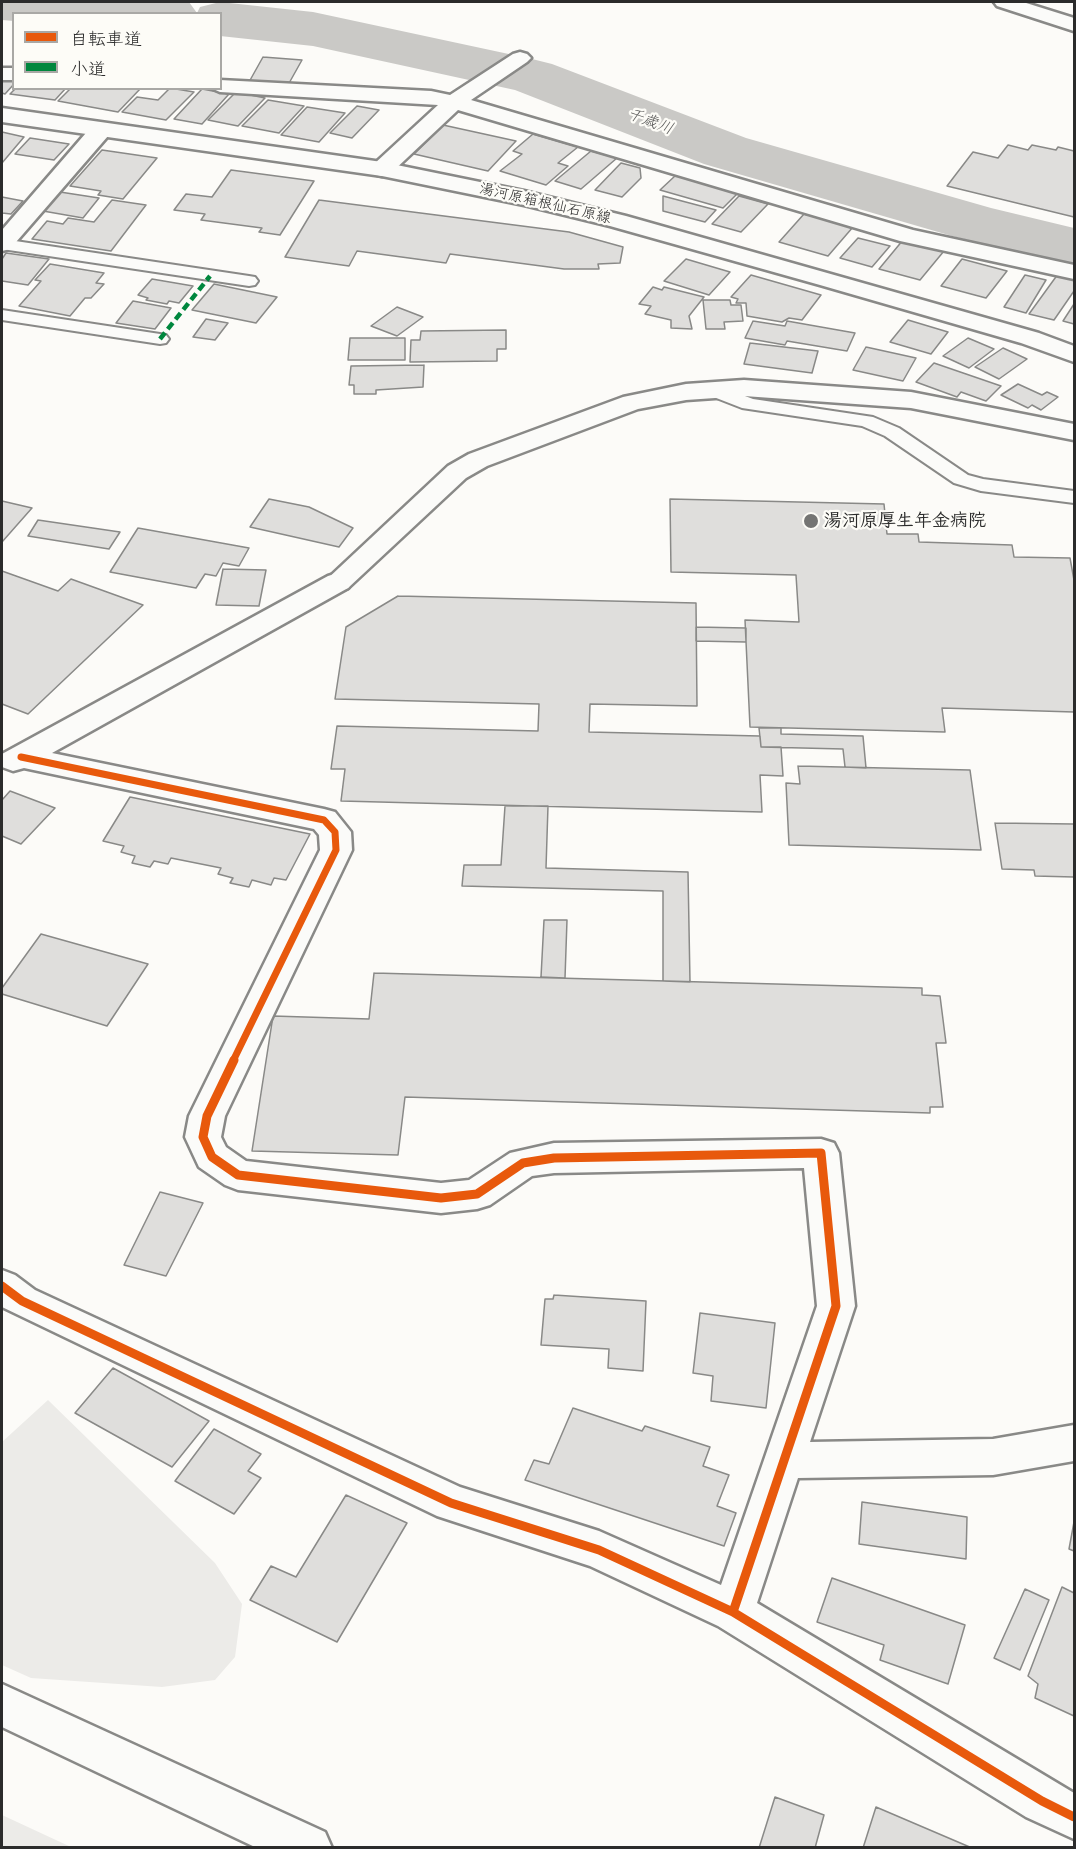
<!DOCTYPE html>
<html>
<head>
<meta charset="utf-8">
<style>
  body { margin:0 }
  #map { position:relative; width:1076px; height:1849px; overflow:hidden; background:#fcfbf8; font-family:Pangolin,"Klee One",sans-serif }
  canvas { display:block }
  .frame { position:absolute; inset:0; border:3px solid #2b2b2b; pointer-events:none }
  .legend { position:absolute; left:12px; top:12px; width:210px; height:78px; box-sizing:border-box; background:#fdfcf7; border:2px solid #a9a8a5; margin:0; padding:8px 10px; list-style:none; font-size:18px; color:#2b2b2b }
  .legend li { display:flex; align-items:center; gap:12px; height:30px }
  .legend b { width:30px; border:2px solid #a9a8a5 }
</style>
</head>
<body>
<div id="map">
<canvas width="1076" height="1849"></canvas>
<div class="frame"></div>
<ul class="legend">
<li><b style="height:8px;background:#e8590c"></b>自転車道</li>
<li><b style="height:8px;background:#00873e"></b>小道</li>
</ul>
</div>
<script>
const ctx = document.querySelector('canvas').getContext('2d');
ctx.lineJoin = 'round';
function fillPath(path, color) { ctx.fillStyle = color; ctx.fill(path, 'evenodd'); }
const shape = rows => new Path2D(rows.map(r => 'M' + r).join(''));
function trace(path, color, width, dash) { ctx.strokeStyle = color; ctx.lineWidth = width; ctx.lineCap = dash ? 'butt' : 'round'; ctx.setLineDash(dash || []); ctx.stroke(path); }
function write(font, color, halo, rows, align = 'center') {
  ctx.font = font + ' Pangolin,"Klee One",sans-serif'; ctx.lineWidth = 4.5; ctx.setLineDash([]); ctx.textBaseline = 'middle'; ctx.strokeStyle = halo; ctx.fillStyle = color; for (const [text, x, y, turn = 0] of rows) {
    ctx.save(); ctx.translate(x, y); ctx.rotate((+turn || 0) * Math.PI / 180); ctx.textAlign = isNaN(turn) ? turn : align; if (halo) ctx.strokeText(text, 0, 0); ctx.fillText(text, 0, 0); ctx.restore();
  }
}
fillPath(shape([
  [48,1400,215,1563,242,1604,235,1657,215,1680,162,1687,31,1678,2,1665,2,1442],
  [2,1815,71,1847,2,1847]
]), '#ecebe8');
fillPath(shape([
  [2,2,189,2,197,13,200,7,220,2,313,12,532,59,552,64,746,138,991,208,1074,228,1074,266,952,236,704,164,515,90,313,46,220,36,220,14,14,14,14,21,2,20,2,2]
]), '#cac9c6');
const building = shape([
  [263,57,302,60,288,85,249,82,263,57],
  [2,78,14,78,14,84,5,94,2,93,2,78],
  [16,88,66,88,55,100,10,94,16,88],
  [71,88,141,88,118,112,58,101,71,88],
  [170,88,194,92,166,120,122,112,137,97,158,100,170,88],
  [202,89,229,94,202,124,174,119,202,89],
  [236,92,265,98,238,126,208,120,236,92],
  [268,100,304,106,279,133,242,126,268,100],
  [357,106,379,110,352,138,330,133,357,106],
  [307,107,345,113,319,142,281,135,307,107],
  [443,125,516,141,488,171,414,154,443,125],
  [2,132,24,137,2,163,2,132],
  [533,134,578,147,558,163,568,166,546,185,500,171,522,154,513,151,533,134],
  [30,138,69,144,54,160,15,154,30,138],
  [1008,145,1028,150,1032,145,1056,150,1058,147,1074,151,1074,217,947,186,973,152,998,158,1008,145],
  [102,150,157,158,123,199,98,195,101,191,70,186,102,150],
  [591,151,617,158,581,189,555,181,591,151],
  [621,163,640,168,641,178,622,197,595,190,621,163],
  [231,170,314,181,280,235,259,232,262,228,201,220,205,214,174,210,186,194,212,197,231,170],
  [676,175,738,193,723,208,660,190,676,175],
  [60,192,99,198,83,218,43,211,60,192],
  [663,196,716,210,705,222,663,211,663,196],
  [739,196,768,204,741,232,712,224,739,196],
  [2,197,23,201,11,214,2,213,2,197],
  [112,200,146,205,111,251,32,239,47,221,63,224,68,218,94,222,112,200],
  [319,200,569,232,623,247,620,263,598,264,599,269,564,269,450,254,446,263,357,251,349,266,285,257,319,200],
  [804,214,853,227,828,256,779,242,804,214],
  [858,238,890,246,872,267,840,258,858,238],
  [903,240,944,251,920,280,879,269,903,240],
  [6,253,49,259,28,285,2,281,2,259,6,253],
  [686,259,730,272,709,295,664,281,686,259],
  [962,259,1007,271,986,298,941,286,962,259],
  [50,264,104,273,96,283,104,284,91,298,85,298,70,316,19,306,41,281,35,280,50,264],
  [1058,274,1074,279,1074,291,1054,320,1029,314,1058,274],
  [751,275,821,295,802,320,789,318,782,322,747,316,746,303,736,303,738,299,731,297,751,275],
  [1025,275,1046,280,1026,313,1004,307,1025,275],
  [152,279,193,286,179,303,169,301,167,304,146,300,148,298,138,295,152,279],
  [214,284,277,297,256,323,192,310,214,284],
  [653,287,662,290,664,287,704,297,689,316,692,329,671,328,671,320,645,314,651,306,639,304,653,287],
  [703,300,730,300,731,305,741,305,743,321,724,322,725,329,706,329,703,300],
  [133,301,171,308,155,329,116,323,133,301],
  [1074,304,1074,324,1063,321,1074,304],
  [397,307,423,317,397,336,371,326,397,307],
  [206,319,228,323,215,340,193,337,206,319],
  [908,320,948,332,931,354,890,342,908,320],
  [753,321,785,326,787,321,855,333,847,351,787,341,785,345,745,338,753,321],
  [506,330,506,349,497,349,497,361,410,362,411,340,420,340,421,331,506,330],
  [350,338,405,338,405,360,348,360,350,338],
  [968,338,994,349,969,368,943,356,968,338],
  [750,343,818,351,812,373,744,364,750,343],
  [866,347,916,358,903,381,853,370,866,347],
  [1003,348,1027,359,999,379,975,367,1003,348],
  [934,363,1001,386,986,401,961,392,957,397,916,382,934,363],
  [424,365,423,387,376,390,376,394,354,394,354,385,349,385,351,366,424,365],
  [1018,384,1042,395,1047,392,1058,397,1041,410,1032,405,1028,408,1001,395,1018,384],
  [269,499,309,507,353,528,339,547,250,527,269,499],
  [670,499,884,504,887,534,918,534,919,542,1012,545,1014,557,1070,558,1074,580,1074,712,942,708,945,732,750,727,745,620,799,622,796,575,671,572,670,499],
  [2,501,32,508,2,542,2,501],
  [38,520,120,532,109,549,28,536,38,520],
  [138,528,249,548,239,566,223,563,216,576,205,574,196,588,110,572,138,528],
  [223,569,266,570,259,606,216,605,223,569],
  [2,571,58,591,71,579,143,605,28,714,2,704,2,571],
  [398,596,696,603,697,706,590,704,589,732,760,736,761,747,781,747,783,776,760,775,762,812,341,801,345,769,331,769,337,726,538,731,539,704,335,699,346,627,398,596],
  [696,627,746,628,746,642,696,641,696,627],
  [759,728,781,728,781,734,863,736,866,768,845,767,843,749,761,747,759,728],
  [798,766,970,770,981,850,789,845,786,783,800,784,798,766],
  [10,791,55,808,21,844,2,836,2,800,10,791],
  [130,797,310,834,286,880,274,878,271,885,252,880,249,887,230,883,233,878,218,874,221,868,171,858,168,864,154,861,150,867,132,863,135,856,121,852,124,846,103,841,130,797],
  [505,806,548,806,546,868,688,872,690,982,663,981,663,891,462,886,464,865,501,865,505,806],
  [995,823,1074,824,1074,877,1035,876,1034,870,1002,869,995,823],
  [544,920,567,920,565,978,541,977,544,920],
  [41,934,148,964,107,1026,2,994,2,988,41,934],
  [374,973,922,988,922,995,940,996,946,1043,936,1043,943,1107,930,1107,930,1113,405,1097,398,1155,252,1151,273,1016,369,1019,374,973],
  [160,1192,203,1203,166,1276,124,1265,160,1192],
  [554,1295,646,1301,643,1371,608,1368,609,1349,541,1345,545,1299,553,1299,554,1295],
  [700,1313,775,1323,766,1408,711,1401,713,1376,693,1373,700,1313],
  [113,1368,209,1421,172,1467,75,1413,113,1368],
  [573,1408,642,1431,645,1426,710,1447,703,1466,729,1475,717,1506,736,1513,724,1546,525,1480,534,1460,549,1464,573,1408],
  [214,1429,261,1454,248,1471,261,1478,234,1514,175,1481,214,1429],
  [346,1495,407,1523,337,1642,250,1600,271,1566,296,1577,346,1495],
  [862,1502,967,1517,966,1559,859,1544,862,1502],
  [1074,1522,1074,1551,1069,1549,1074,1522],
  [832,1578,965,1625,948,1684,880,1660,884,1645,817,1622,832,1578],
  [1062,1587,1074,1593,1074,1716,1035,1698,1038,1684,1028,1676,1062,1587],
  [1025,1589,1049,1600,1020,1670,994,1658,1025,1589],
  [775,1797,824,1815,815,1848,759,1848,775,1797],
  [876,1807,972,1848,863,1848,876,1807]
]);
fillPath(building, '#dfdedc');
trace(building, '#898987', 1.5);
const lane = shape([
  [2,239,249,276,255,277,258,281,255,285,249,286,2,249,2,239],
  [2,310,160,334,166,335,169,339,166,343,160,344,2,320,2,310],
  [713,384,753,399,873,417,899,428,968,475,983,479,1074,491,1074,503,981,491,954,483,885,436,862,426,742,408,706,394,704,390,706,386,713,384]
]);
const street = shape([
  [520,52,527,54,531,58,527,62,471,100,913,230,1074,265,1074,279,900,241,458,110,390,174,382,176,374,174,371,169,374,164,438,105,220,92,211,88,220,88,220,80,431,91,450,95,513,54,520,52],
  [2,68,14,68,14,80,2,80,2,68],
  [100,124,108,126,111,131,108,136,10,249,2,251,2,230,92,126,100,124],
  [338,573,348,576,352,582,348,588,52,753,324,809,335,812,351,832,352,850,225,1116,221,1137,226,1147,246,1161,441,1183,469,1180,510,1153,554,1143,821,1139,834,1143,839,1153,855,1306,810,1442,993,1439,1074,1425,1074,1461,993,1475,798,1478,757,1603,1074,1793,1074,1839,1026,1817,718,1626,590,1566,437,1516,2,1307,2,1270,15,1275,35,1290,460,1487,599,1531,721,1585,817,1306,804,1168,554,1173,532,1176,490,1205,477,1209,441,1213,238,1190,225,1185,199,1167,185,1137,189,1116,320,850,319,835,314,829,24,768,13,771,2,767,2,754,328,576,338,573]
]);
const secondary = shape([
  [994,2,1023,2,1074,18,1074,31,997,6,994,2],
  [744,380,911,392,1074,424,1074,440,911,408,744,396,686,400,638,409,487,466,466,478,348,588,338,591,328,588,324,582,448,466,469,454,623,397,686,384,744,380],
  [2,1684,325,1832,332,1848,257,1848,2,1727,2,1684]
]);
const primary = shape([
  [2,108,382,162,524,191,626,216,1039,333,1074,346,1074,362,1021,343,820,285,610,226,524,205,382,176,2,122,2,108]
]);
trace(lane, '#898987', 4);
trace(street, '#898987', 5);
trace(secondary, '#898987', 5);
trace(primary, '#898987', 5);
fillPath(lane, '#fbfbf9');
fillPath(street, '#fbfbf9');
fillPath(secondary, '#fbfbf9');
fillPath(primary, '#fbfbf9');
trace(shape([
  [160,339,210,276]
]), '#00873e', 4.5, [8, 4.5]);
trace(shape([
  [21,757,324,820,335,832,336,850,233,1061]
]), '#e8590c', 7);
trace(shape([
  [234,1060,207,1116,203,1137,212,1157,238,1175,441,1198,477,1194,523,1163,554,1158,821,1153,836,1306,733,1612],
  [2,1286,22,1301,451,1503,599,1550,733,1612,1042,1801,1074,1817]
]), '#e8590c', 9);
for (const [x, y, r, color] of [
  [811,521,8,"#747473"]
]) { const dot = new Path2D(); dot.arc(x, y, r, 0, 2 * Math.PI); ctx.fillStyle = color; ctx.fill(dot); trace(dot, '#fdfcf7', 2); }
write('15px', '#2b2b2b', '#fdfcf7', [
  ["湯河原箱根仙石原線",545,204,13]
]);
write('italic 16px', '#5b5b5a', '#fdfcf7', [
  ["千歳川",650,122,21]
]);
write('bold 18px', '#2b2b2b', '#fdfcf7', [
  ["湯河原厚生年金病院",824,521]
], 'left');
</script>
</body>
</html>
